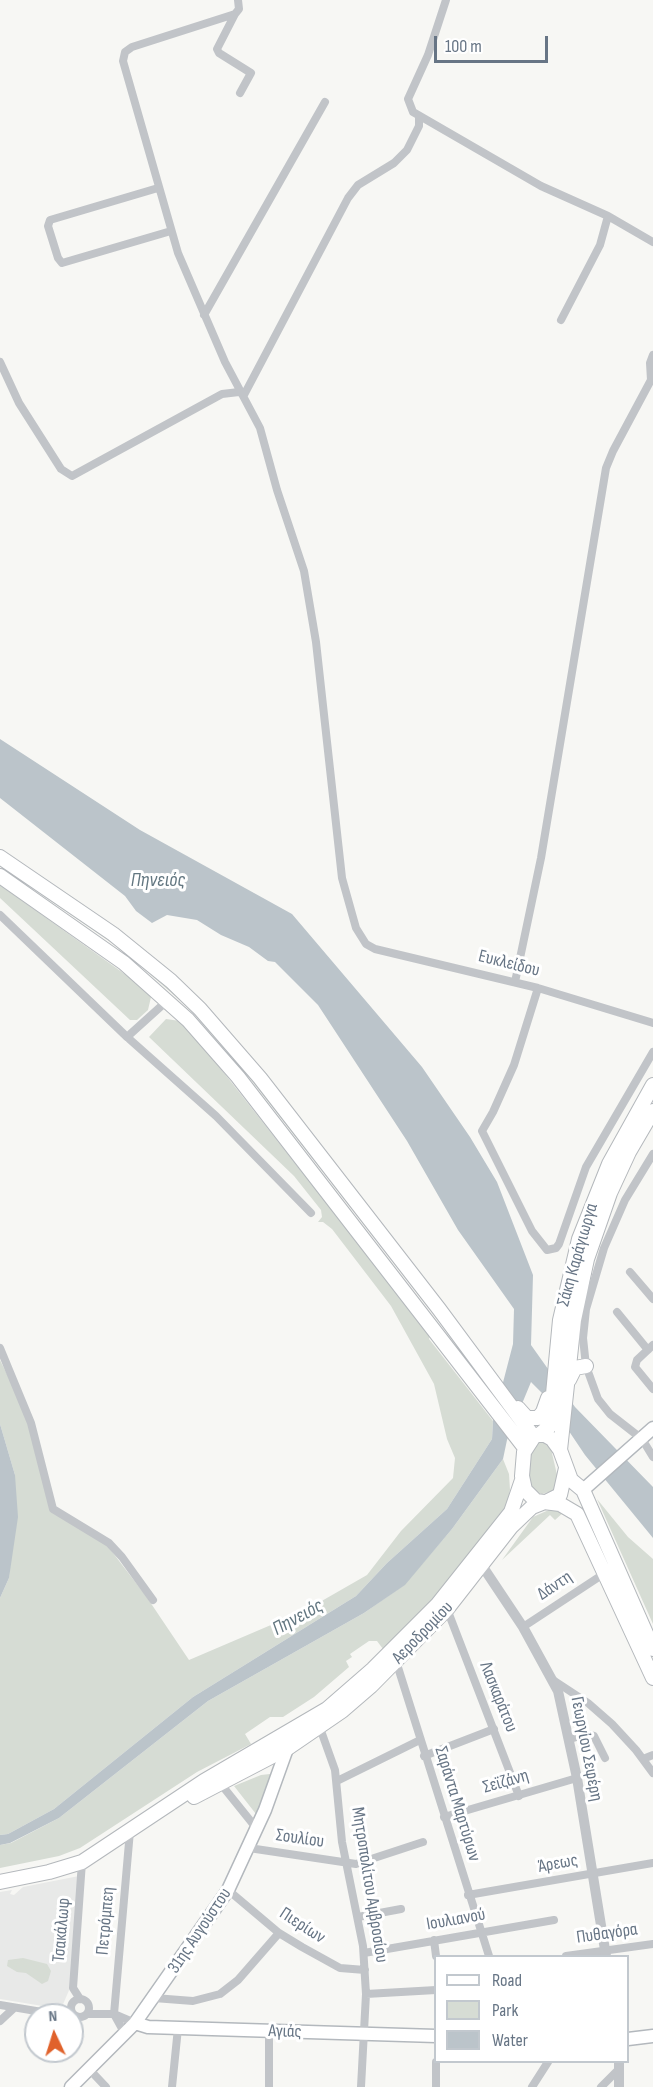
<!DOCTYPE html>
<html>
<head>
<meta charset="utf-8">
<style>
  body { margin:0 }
  #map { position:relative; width:653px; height:2087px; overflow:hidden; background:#f7f7f4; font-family:"Sofia Sans Condensed",sans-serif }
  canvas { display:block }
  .legend { position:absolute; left:434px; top:1955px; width:195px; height:108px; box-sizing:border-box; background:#fff; border:2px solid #c2c8ce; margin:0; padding:8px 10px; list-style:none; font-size:18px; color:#677585 }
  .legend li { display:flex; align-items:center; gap:12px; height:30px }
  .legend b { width:30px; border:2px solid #c2c8ce }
  .north { position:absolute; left:24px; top:2003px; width:60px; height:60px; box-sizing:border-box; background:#fff; border:2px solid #c2c8ce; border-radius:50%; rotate:356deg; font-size:16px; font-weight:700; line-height:24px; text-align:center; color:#677585 }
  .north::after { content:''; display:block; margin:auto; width:21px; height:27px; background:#e0622b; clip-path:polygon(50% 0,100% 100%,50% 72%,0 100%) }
  .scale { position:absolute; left:434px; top:36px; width:114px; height:27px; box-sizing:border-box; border:3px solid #677585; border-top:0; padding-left:8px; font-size:18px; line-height:21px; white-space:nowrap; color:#677585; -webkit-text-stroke:4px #fff; paint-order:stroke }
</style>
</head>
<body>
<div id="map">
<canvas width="653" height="2087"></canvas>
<ul class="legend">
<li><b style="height:8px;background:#fff"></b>Road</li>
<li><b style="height:16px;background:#d6dcd4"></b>Park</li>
<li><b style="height:16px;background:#bbc4ca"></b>Water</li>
</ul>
<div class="north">N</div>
<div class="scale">100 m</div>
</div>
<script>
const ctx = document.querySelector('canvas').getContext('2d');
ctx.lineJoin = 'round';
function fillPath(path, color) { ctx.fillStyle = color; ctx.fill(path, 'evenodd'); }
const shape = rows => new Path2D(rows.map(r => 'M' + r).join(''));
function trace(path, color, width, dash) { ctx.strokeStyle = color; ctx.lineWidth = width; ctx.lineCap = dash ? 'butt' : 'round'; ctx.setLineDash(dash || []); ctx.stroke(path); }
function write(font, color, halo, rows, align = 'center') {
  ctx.font = font + ' "Sofia Sans Condensed",sans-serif'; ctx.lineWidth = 6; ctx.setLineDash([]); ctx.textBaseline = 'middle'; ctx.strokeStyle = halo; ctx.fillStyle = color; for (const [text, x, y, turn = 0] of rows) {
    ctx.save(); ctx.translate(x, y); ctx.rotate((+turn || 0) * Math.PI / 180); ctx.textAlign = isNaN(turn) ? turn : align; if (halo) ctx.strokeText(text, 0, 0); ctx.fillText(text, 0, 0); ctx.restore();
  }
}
fillPath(shape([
  [79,1876,70,1988,61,2009,0,1999,0,1892,12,1890,10,1894,14,1895,23,1887]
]), '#e8e9e8');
fillPath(shape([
  [0,862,74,912,165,980,229,1047,438,1314,437,1318,244,1071,190,1009,122,950,0,866],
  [0,885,140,985,151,997,148,1010,137,1020,130,1020,0,898],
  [166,1019,180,1021,217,1064,430,1335,429,1339,493,1421,492,1439,447,1509,387,1563,356,1596,193,1697,54,1809,8,1834,0,1835,0,1598,9,1578,15,1475,0,1424,0,1360,32,1425,54,1510,103,1540,146,1596,189,1660,306,1610,367,1575,401,1531,453,1478,455,1458,447,1439,434,1384,391,1306,332,1229,323,1222,318,1222,322,1217,321,1210,294,1176,149,1037],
  [543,1442,551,1449,558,1479,555,1490,542,1494,532,1490,528,1478,529,1452,535,1443],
  [503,1459,509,1474,510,1490,506,1508,435,1598,383,1649,377,1641,369,1641,350,1654,352,1657,346,1661,349,1667,314,1697,283,1717,270,1717,245,1734,251,1744,197,1772,80,1848,59,1856,0,1868,0,1845,11,1843,59,1818,208,1701,364,1613,404,1585,452,1529],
  [597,1499,628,1537,653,1559,653,1624],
  [551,1509,565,1511,555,1520,550,1515,502,1560,533,1517],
  [261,1775,270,1774,272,1779,256,1814,234,1786],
  [23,1958,47,1964,51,1971,48,1981,42,1984,26,1973,17,1972,7,1966,8,1960]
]), '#d6dcd4');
fillPath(shape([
  [0,739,140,830,292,914,422,1067,470,1137,497,1182,533,1275,531,1345,575,1407,653,1487,653,1538,585,1455,546,1397,531,1382,507,1440,503,1459,452,1529,405,1585,364,1613,208,1701,59,1818,10,1843,0,1845,0,1835,8,1834,54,1809,193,1697,356,1596,387,1563,447,1509,492,1439,493,1421,513,1344,514,1309,458,1230,407,1141,318,1005,275,962,268,961,249,947,221,935,197,920,167,915,152,923,136,911,125,896,0,798],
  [0,1424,15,1475,18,1517,9,1578,0,1598]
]), '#bbc4ca');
const secondary = shape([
  [583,1490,653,1428],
  [135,2023,148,2027,436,2036],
  [628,2039,653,2036],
  [71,2087,135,2023,228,1890,265,1810,289,1743]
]);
const primary = shape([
  [0,857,113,934,171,981,200,1009,260,1078,439,1309,533,1436],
  [0,876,124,963,188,1020,238,1077,525,1448],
  [569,1380,575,1368,586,1366],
  [518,1408,527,1418,538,1418,543,1412,548,1398],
  [540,1434,550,1426,560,1320,579,1239,609,1164,653,1085],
  [560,1450,574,1320,587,1259,610,1193,629,1152,653,1111],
  [546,1502,560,1495,566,1468],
  [653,1649,583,1490,571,1480,560,1450,552,1439,545,1435,535,1435,524,1452,522,1476,525,1490,536,1501,560,1504,577,1514,653,1678],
  [194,1797,288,1748,342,1711,371,1686,447,1609,511,1527,532,1507,542,1503],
  [0,1882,49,1872,82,1862,204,1781,327,1709,373,1669,437,1605,511,1512,522,1480]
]);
trace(secondary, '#b3b8bd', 15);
trace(primary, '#b4b8bc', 16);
trace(shape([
  [238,0,239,9,235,14,132,47,125,52,123,61,178,253,225,362,260,428,277,490,304,571,316,642,342,878,356,928,366,944,375,949,538,988,653,1023],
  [446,0,428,55,408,99,413,112,541,186,608,216,653,242],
  [235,14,217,49,219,53,251,73,240,93],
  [158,188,50,220,48,226,58,258,62,263,171,231],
  [204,315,325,102],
  [561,320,600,245,608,216],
  [0,362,19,403,61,469,72,476,222,394,239,392],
  [244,395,348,198,358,185,394,163,407,150,419,126,419,117],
  [0,915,127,1037,216,1116,311,1213],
  [515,982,541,858,606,468,613,451,651,380,650,363,653,355],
  [538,988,514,1065,493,1112,482,1131,532,1231,547,1250,556,1248,559,1244,586,1167,653,1052],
  [127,1037,168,1000],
  [653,1154,625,1200,604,1248,586,1309,583,1338,586,1366,598,1399,610,1414,642,1439,653,1457],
  [630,1272,653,1299],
  [617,1312,648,1350],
  [653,1345,637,1360,635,1367,653,1389],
  [0,1348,31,1423,53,1509,109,1543,122,1557,153,1600],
  [447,1609,519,1796],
  [523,1627,605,1573],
  [396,1661,489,1956],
  [553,1680,588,1703,612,1724,636,1750,653,1773],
  [320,1728,335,1770,342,1842,363,1946,366,1994,361,2087],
  [570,1739,586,1734,594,1736,605,1758],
  [424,1756,494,1729],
  [643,1759,653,1755],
  [337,1781,420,1740],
  [220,1783,257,1829],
  [444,1817,577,1778],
  [249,1848,356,1864,423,1842],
  [228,1890,279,1933,302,1947,340,1968,365,1970],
  [468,1895,653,1863],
  [358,1917,401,1909],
  [434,1940,436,1956],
  [364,1953,554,1920],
  [566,1956,653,1944],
  [366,1994,436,1990],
  [154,1998,193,2001,220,1994,238,1980,279,1933],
  '71 2008a9 9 0 1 1 18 0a9 9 0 1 1-18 0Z',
  [80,1999,73,1988,82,1862],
  [0,2005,60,2015],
  [87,2014,114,2014,135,2023],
  [114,2014,130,1831],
  [114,2014,125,2034],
  [0,2021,14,2008],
  [89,2069,106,2087],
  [172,2087,178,2028],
  [269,2087,269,2032],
  [436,2087,436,2062],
  [532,2087,548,2062],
  [601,2087,619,2069]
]), '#c1c4c8', 8);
trace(shape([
  [483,1567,523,1627,558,1691,577,1778,606,1956],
  [619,2062,619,2087]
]), '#c1c4c8', 10);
trace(secondary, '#fff', 12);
trace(primary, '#fff', 14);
write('18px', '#677585', '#fff', [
  ["Ευκλείδου",509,964,14],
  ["Σάκη Καράγιωργα",578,1255,-74],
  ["Δάντη",555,1586,-34],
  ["Αεροδρομίου",423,1633,-46],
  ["Λασκαράτου",498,1697,68],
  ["Γεωργίου Σεφέρη",586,1749,79],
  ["Σεϊζάνη",506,1782,-16],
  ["Σαράντα Μαρτύρων",457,1804,73],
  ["Σουλίου",300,1839,8],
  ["Άρεως",558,1864,-10],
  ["Μητροπολίτου Αμβροσίου",369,1885,81],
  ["Ιουλιανού",456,1920,-10],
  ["Πετρόμπεη",106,1921,-85],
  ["Πιερίων",302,1926,33],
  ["Τσακάλωφ",62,1930,-85],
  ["31ης Αυγούστου",200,1931,-56],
  ["Πυθαγόρα",607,1934,-8],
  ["Αγιάς",285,2032,2]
]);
write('italic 20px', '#637781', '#fff', [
  ["Πηνειός",158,881],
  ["Πηνειός",298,1618,-29]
]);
</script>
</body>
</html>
